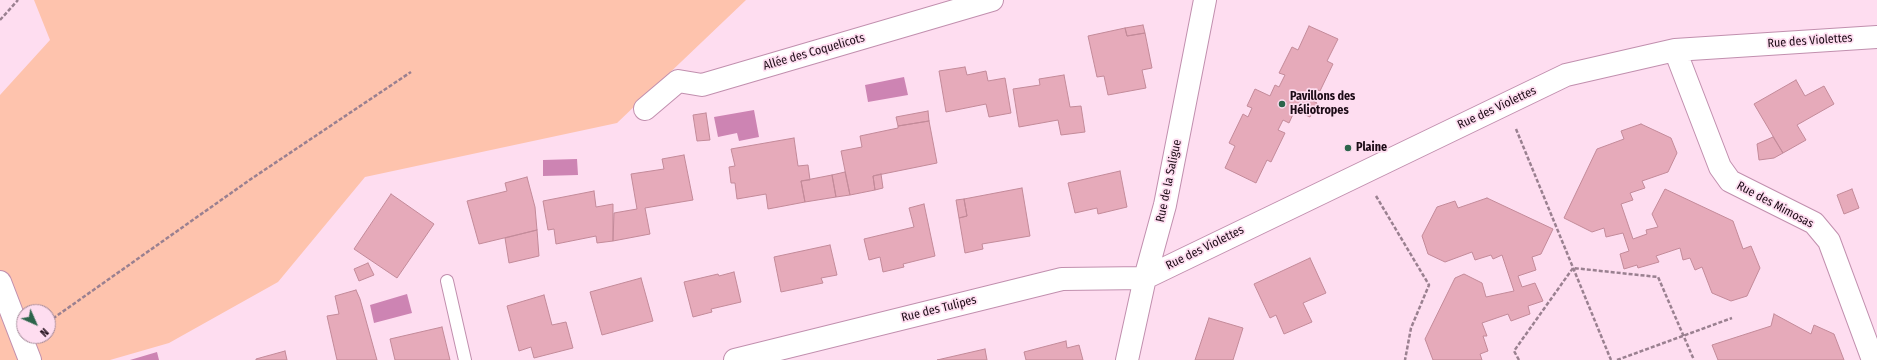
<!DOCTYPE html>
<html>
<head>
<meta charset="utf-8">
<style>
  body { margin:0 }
  #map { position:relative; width:1877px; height:360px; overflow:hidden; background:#feddf0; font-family:"Fira Sans Condensed",sans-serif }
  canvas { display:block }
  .north { position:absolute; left:16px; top:304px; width:40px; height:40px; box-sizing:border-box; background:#feddf0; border:1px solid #a48999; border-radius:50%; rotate:135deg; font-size:11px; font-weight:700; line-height:16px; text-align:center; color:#1c0b16 }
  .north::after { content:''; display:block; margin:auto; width:14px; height:18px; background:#2d644b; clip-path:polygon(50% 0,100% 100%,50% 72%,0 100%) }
</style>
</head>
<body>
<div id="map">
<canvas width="1877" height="360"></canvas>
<div class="north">N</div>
</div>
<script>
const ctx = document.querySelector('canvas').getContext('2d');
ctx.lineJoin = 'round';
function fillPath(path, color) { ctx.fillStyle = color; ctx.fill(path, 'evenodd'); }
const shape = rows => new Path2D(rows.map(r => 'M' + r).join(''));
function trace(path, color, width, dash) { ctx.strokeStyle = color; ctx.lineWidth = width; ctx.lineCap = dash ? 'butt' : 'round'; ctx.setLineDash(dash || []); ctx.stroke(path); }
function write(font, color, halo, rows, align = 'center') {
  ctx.font = font + ' "Fira Sans Condensed",sans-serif'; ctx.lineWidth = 3.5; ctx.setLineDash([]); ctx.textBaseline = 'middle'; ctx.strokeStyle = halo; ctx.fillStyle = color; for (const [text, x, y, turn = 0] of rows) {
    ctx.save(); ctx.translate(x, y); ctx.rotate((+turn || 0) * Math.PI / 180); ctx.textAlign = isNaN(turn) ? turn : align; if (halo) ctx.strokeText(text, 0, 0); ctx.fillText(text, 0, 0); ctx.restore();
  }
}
fillPath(shape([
  [34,0,746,0,617,123,365,177,278,282,169,343,110,360,0,360,0,95,50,40],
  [24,312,48,312,48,336,24,336]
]), '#fec3ad');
fillPath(shape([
  [904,77,908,95,868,102,865,85],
  [754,110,759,137,739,141,737,133,718,137,714,117],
  [577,159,578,175,543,176,543,160],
  [407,294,412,313,374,323,370,305],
  [157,352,159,360,130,360]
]), '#cd84b3');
const building = shape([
  [1143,25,1145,33,1127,36,1125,28,1143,25],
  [1309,26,1338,39,1327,61,1333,64,1320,91,1316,89,1311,100,1317,103,1310,117,1295,110,1289,123,1283,120,1278,130,1285,133,1271,162,1267,160,1256,183,1225,168,1235,146,1229,143,1243,114,1248,117,1252,108,1247,106,1255,89,1270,96,1275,85,1279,87,1285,75,1279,73,1292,47,1298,50,1309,26],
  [1125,28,1127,36,1145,33,1152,68,1142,70,1146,88,1108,95,1104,76,1097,77,1088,36,1125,28],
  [965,67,967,75,986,71,988,81,1005,78,1011,113,989,117,986,104,946,112,939,71,965,67],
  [1064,75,1070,107,1081,106,1085,132,1061,135,1058,120,1019,127,1013,89,1040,85,1039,79,1064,75],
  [1796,80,1805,96,1824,86,1834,104,1797,125,1806,140,1783,153,1754,104,1796,80],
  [928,111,929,121,898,126,896,117,928,111],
  [706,113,710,140,697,141,693,115,706,113],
  [929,121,937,163,873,176,875,190,850,195,841,151,862,147,860,136,898,128,898,126,929,121],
  [1641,124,1671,138,1677,153,1668,172,1642,181,1645,188,1630,193,1633,200,1621,204,1633,239,1647,234,1646,230,1658,227,1652,214,1665,189,1733,221,1743,249,1751,246,1760,268,1747,296,1731,301,1712,293,1702,267,1695,270,1690,258,1683,260,1680,248,1656,256,1659,262,1638,268,1637,265,1624,269,1620,254,1629,251,1623,233,1606,237,1604,228,1592,232,1564,218,1597,149,1624,139,1621,131,1641,124],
  [1773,137,1783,153,1774,158,1759,160,1757,144,1773,137],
  [794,138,798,166,808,165,810,180,801,181,805,202,768,209,766,194,737,199,735,183,731,183,729,167,735,166,731,149,794,138],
  [684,155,693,200,645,208,650,234,613,241,614,213,637,209,631,174,664,169,662,159,684,155],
  [1120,171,1127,207,1098,214,1097,208,1075,213,1068,183,1120,171],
  [845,172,850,195,836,197,832,175,845,172],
  [881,174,883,188,875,190,873,176,881,174],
  [832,175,836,197,805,202,801,181,832,175],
  [527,177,535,207,537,230,479,244,467,201,507,191,505,183,527,177],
  [1022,188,1030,236,982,244,983,249,965,253,959,218,967,216,964,199,1022,188],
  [1852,189,1859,208,1844,214,1837,195,1852,189],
  [594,191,596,207,613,204,613,241,597,243,596,236,556,244,554,229,548,230,543,201,594,191],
  [391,194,434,224,397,278,354,249,391,194],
  [1487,198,1553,229,1541,254,1532,257,1536,270,1518,276,1522,287,1535,283,1543,301,1528,306,1530,314,1511,321,1508,314,1482,323,1487,336,1483,336,1488,351,1480,354,1482,360,1433,360,1425,339,1455,278,1464,274,1482,283,1486,297,1514,291,1502,255,1493,259,1491,255,1475,260,1472,252,1445,262,1428,254,1422,236,1437,207,1455,201,1458,208,1487,198],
  [964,199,967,216,959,218,956,200,964,199],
  [924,204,935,256,903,264,904,267,883,272,880,257,869,260,864,239,914,227,909,208,924,204],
  [537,230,539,256,509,263,505,238,537,230],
  [830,245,837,275,821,278,823,283,781,292,774,257,830,245],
  [1310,258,1326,293,1303,303,1312,322,1284,334,1276,315,1270,318,1254,284,1310,258],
  [368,263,374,275,359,281,354,269,368,263],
  [734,272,741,302,711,309,712,312,693,317,684,282,718,274,719,276,734,272],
  [641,278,653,321,602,335,590,292,641,278],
  [356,290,360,299,377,360,337,360,327,316,339,314,335,296,356,290],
  [544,295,552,325,566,322,573,348,534,358,531,347,519,351,507,306,544,295],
  [1774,314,1811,334,1814,325,1834,334,1844,360,1718,360,1712,345,1771,326,1774,314],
  [1209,318,1243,328,1233,360,1195,360,1209,318],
  [442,327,450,360,395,360,390,339,442,327],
  [1066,341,1067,348,1079,345,1083,360,1026,360,1024,352,1066,341],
  [985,349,987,360,937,360,985,349],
  [285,351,287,360,256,360,256,359,285,351]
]);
fillPath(building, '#e6aaba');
trace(building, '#c38a99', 1);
const lane = shape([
  [447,281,465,360]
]);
const street = shape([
  [1675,50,1720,167,1730,181,1814,223,1829,241,1873,360],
  [645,109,678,81,702,85,992,0],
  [0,282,30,360],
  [735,360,1062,279,1145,278,1566,75,1675,50,1877,37],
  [1127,360,1145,278,1165,205,1205,0]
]);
trace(lane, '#c18fae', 14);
trace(street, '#c18fae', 24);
trace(shape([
  [0,20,18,0],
  [1516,129,1611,360],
  [1376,196,1429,285,1411,328,1405,360],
  [48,322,251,179,411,72],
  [1519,360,1514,351,1573,268,1658,277,1694,360],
  [1617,360,1732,318]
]), '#9a8090', 2.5, [4, 2]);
trace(lane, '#fff', 12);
trace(street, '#fff', 22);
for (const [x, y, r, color] of [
  [1282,104,4,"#2d644b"],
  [1348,148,4,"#2d644b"]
]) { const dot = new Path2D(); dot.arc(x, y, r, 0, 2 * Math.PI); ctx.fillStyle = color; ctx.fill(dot); trace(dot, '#feddf0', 1.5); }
write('12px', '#1c0b16', '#feddf0', [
  ["Rue des Violettes",1810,41,-4],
  ["Allée des Coquelicots",814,52,-16],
  ["Rue des Violettes",1497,108,-25],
  ["Rue de la Saligue",1169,181,-78],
  ["Rue des Mimosas",1775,205,28],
  ["Rue des Violettes",1205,248,-26],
  ["Rue des Tulipes",939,309,-14]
]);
write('bold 12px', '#1c0b16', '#feddf0', [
  ["Pavillons des",1290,97],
  ["Héliotropes",1290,111],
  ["Plaine",1356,148]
], 'left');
</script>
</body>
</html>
